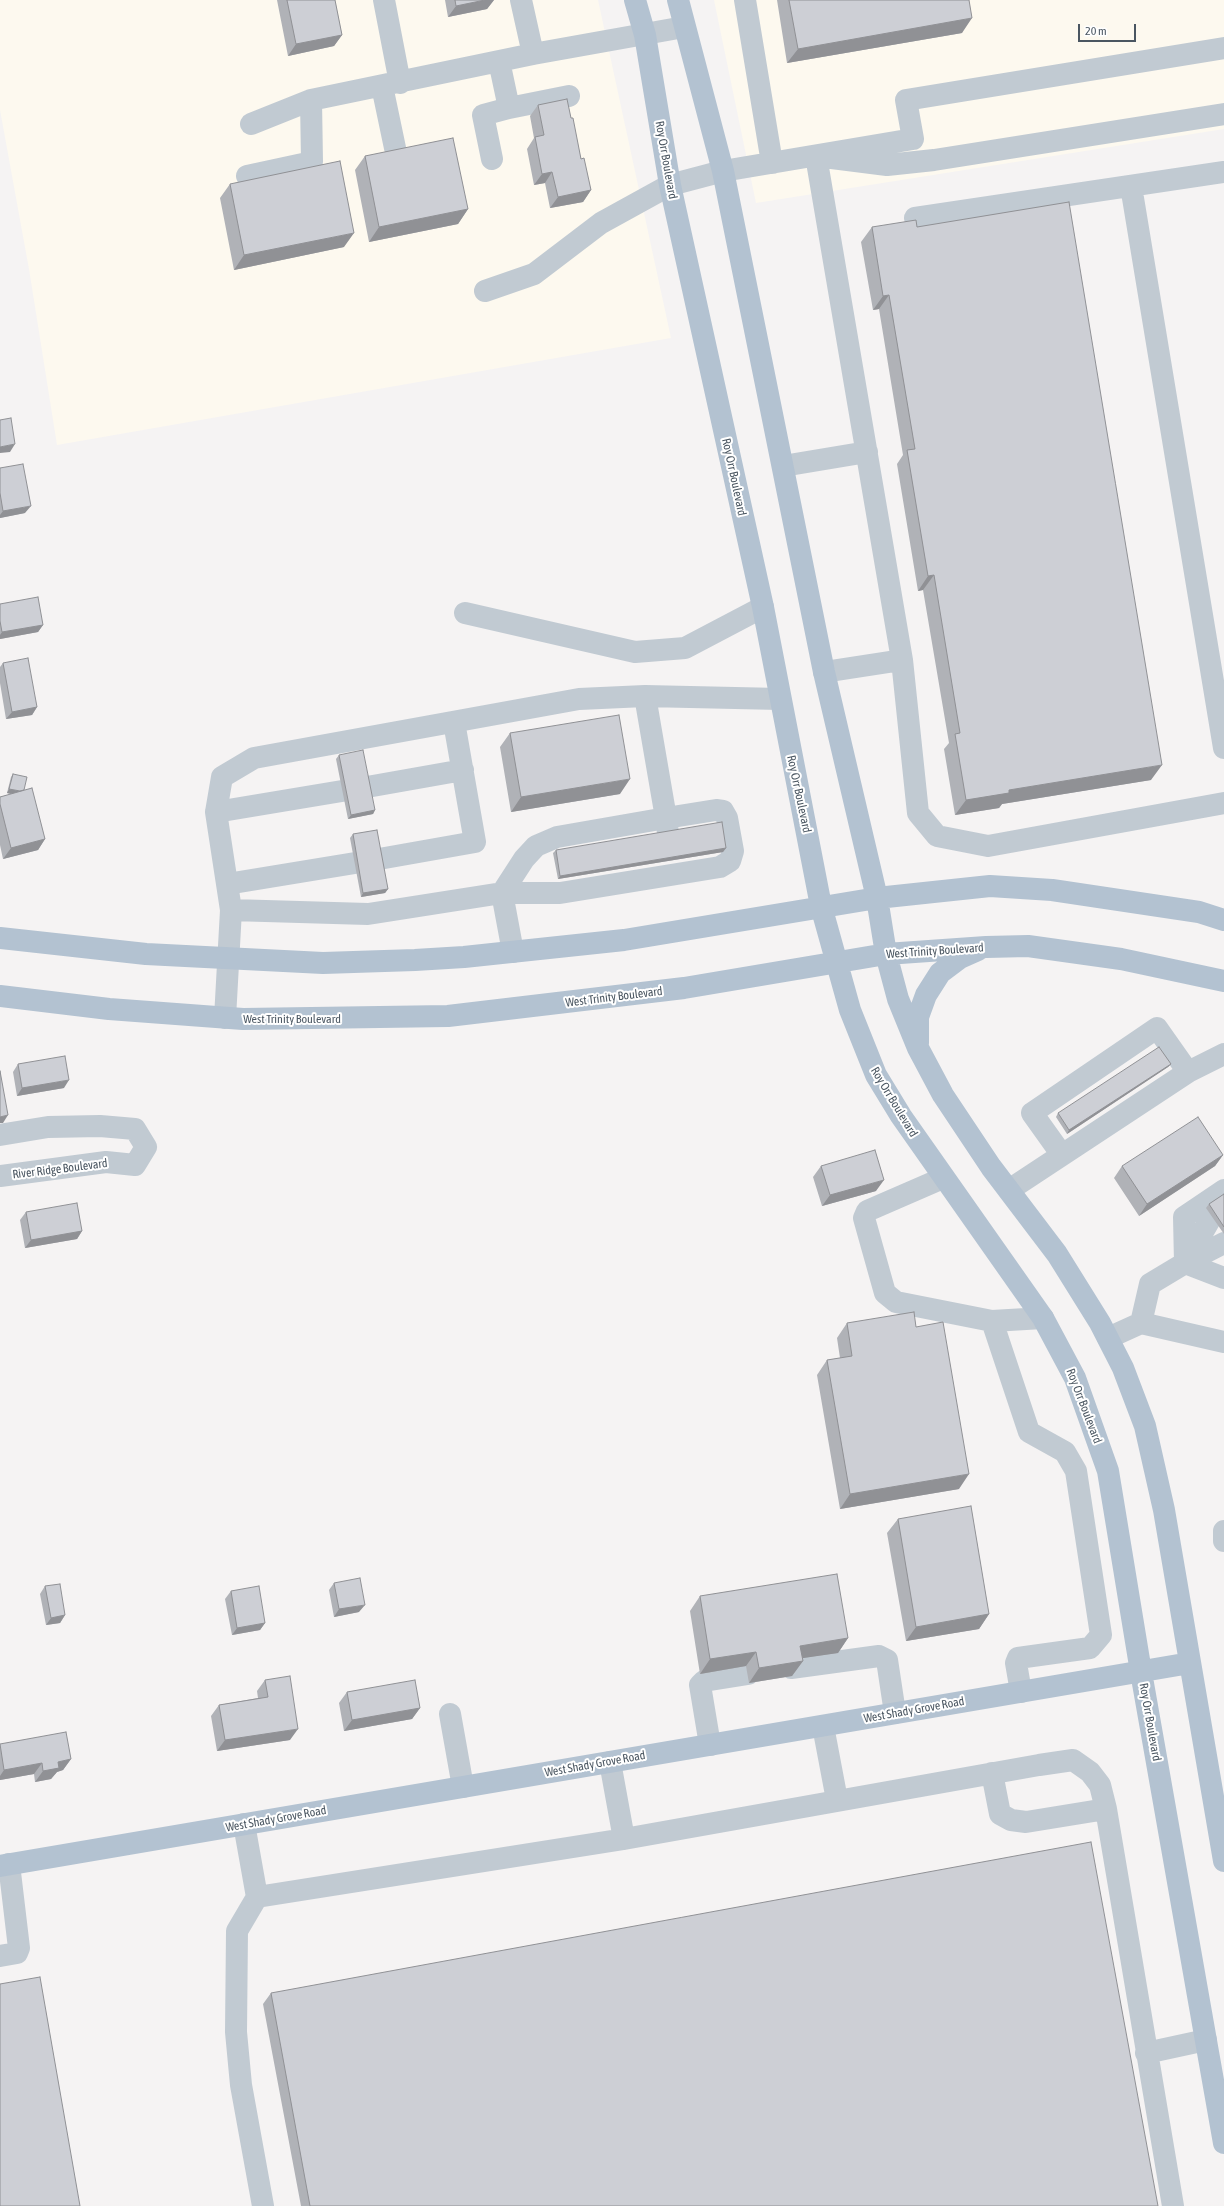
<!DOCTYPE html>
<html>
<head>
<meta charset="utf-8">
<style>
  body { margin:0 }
  #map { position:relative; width:1224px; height:2206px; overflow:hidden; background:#f5f3f3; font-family:"Asap Condensed",sans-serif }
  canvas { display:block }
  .scale { position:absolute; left:1078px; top:24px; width:58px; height:18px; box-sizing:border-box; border:2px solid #4a5661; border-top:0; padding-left:5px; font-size:12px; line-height:14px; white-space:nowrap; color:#4a5661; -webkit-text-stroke:3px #fff; paint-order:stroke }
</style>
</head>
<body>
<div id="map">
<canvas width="1224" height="2206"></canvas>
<div class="scale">20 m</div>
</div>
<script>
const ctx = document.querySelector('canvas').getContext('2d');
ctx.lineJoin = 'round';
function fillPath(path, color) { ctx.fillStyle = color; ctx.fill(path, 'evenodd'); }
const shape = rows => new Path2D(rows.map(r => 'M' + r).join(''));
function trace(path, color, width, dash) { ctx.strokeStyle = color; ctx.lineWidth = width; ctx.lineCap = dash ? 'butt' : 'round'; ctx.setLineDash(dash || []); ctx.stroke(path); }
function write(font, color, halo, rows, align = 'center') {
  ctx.font = font + ' "Asap Condensed",sans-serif'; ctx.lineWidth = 4; ctx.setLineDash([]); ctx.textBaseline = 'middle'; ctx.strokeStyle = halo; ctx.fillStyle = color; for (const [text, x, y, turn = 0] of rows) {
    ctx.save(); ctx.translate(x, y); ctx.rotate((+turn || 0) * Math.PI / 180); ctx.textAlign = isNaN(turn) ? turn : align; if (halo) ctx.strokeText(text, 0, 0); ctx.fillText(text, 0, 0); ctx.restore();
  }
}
fillPath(shape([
  [0,0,598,0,671,338,57,445,29,269,0,110],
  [714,0,1224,0,1224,129,756,203]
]), '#fdf9ef');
trace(shape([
  [384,0,400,83],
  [521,0,533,54],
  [745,0,772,163],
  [499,61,509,108,569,96],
  [382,86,395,148],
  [251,124,311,100,533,54,684,27],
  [492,159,483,115,509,108],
  [247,176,312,162,311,100],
  [1131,186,1224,748],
  [915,218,1224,172],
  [485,291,534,274,601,223,670,185,723,171,913,139,906,100,1224,48],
  [783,466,867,452],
  [465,613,635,652,685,648,763,607],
  [902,660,816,156,887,165,934,160,1224,114],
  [824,672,902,660,918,813,937,836,988,846,1224,803],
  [367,787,463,770],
  [216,812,342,791],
  [379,859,475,842,454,722],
  [227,884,355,863],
  [502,893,524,859,536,846,557,837,666,818,645,696,780,699],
  [502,893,560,893,720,867,730,861,733,851,727,818,723,811,716,810,666,818,668,833],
  [231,910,216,812,222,777,254,758,579,699,645,696],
  [225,1018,231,910,368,914,502,893,513,952],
  [0,1135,48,1127,100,1126,135,1129,146,1147,135,1165,106,1162,0,1176],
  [1062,1155,1032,1113,1157,1028,1188,1072],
  [943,1178,867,1211,864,1218,885,1293,896,1302,992,1321,1043,1318],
  [1009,1190,1188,1072,1224,1054],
  [1185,1263,1184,1217,1224,1190],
  [1185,1263,1212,1216],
  [1185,1263,1224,1278],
  [992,1321,1029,1432,1065,1452,1076,1471,1101,1635,1090,1648,1018,1658,1016,1663,1021,1692],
  [1141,1323,1150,1284,1185,1263,1224,1243],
  [1108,1338,1141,1323,1224,1342],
  [1224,1531,1224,1541],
  [791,1668,879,1656,887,1660,895,1713],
  [450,1714,463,1787],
  [823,1726,837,1800],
  [710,1745,700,1685,704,1681,748,1674],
  [610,1762,624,1839],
  [992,1773,1000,1814,1011,1820,1026,1822,1106,1809],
  [244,1824,257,1897,237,1931,236,2032,241,2085,263,2206],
  [257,1897,624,1839,1039,1765,1073,1760,1090,1772,1100,1785,1106,1809,1173,2206],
  [0,1956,17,1953,19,1948,9,1864],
  [1146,2053,1206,2040]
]), '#c1cad2', 22);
trace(shape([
  [635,0,645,35,670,185,763,607,821,906,850,1010,876,1075,901,1116,1043,1318,1075,1378,1108,1471,1141,1672,1224,2143],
  [678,0,723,171,824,672,877,898,886,954,898,999,918,1048,943,1095,991,1167,1057,1254,1100,1323,1123,1368,1145,1426,1164,1510,1224,1861],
  [0,938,146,954,323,963,415,960,464,957,624,940,877,898,990,886,1052,890,1199,912,1224,920],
  [0,996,109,1009,243,1019,448,1016,684,988,886,954,986,947,1028,946,1121,959,1224,981],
  [918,1043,918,1017,926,995,940,973,960,958,978,950],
  [0,1866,1190,1663]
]), '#b3c2d1', 22);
fillPath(shape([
  [277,0,335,0,342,35,334,46,288,56],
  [445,0,494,0,487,9,448,17],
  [777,0,969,0,962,33,787,63],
  [538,105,571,118,581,159,591,190,583,202,550,208,545,183,534,185,527,149,534,138,530,116],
  [365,156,468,209,458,224,369,242,355,170],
  [230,184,344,247,234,270,220,198],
  [872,227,917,227,1151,780,1002,804,999,808,955,815,944,749,949,743,923,590,918,591,897,464,903,455,879,309,873,310,861,242],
  [0,468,25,513,0,518],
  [0,604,43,625,38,632,0,639],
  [3,663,37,707,32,715,6,719,0,683,0,667],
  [510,733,620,794,511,812,500,747],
  [339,755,375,810,373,814,348,819,336,759],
  [13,774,24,790,45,839,38,850,3,859,0,845,0,797,11,794,7,793,11,777],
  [353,834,388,889,385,893,361,897,350,838],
  [726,848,723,852,558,879,553,853,556,850],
  [18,1064,64,1088,17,1096,13,1072],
  [1171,1064,1168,1067,1067,1134,1056,1117,1058,1113],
  [1223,1155,1215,1166,1139,1216,1114,1178,1122,1166],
  [821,1166,876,1191,822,1206,813,1177],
  [1224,1194,1224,1234,1206,1208,1209,1204],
  [26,1212,82,1231,77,1239,25,1248,20,1220],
  [847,1323,916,1327,959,1489,840,1509,817,1375,827,1360,840,1358,837,1338],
  [898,1519,989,1614,979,1629,906,1641,887,1533],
  [334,1583,359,1612,334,1617,329,1590],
  [45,1586,65,1615,60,1623,46,1625,40,1594],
  [231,1591,265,1623,260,1630,232,1635,225,1599],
  [700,1596,848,1638,838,1653,802,1658,803,1661,792,1676,749,1683,746,1666,700,1674,690,1611],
  [265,1680,290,1740,217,1751,211,1716,219,1705,258,1698,257,1691],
  [347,1692,420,1708,412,1719,344,1731,339,1703],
  [0,1744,71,1759,63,1770,57,1772,51,1779,35,1782,34,1774,0,1780],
  [271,1993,1158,2206,301,2206,263,2004]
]), '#b0b2b7');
fillPath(shape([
  [485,0,494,0,487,9,448,17,456,6],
  [972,18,962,33,787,63,798,49],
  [342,35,334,46,288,56,296,44],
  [552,172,545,183,534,185,542,174],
  [591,190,583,202,550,208,558,197],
  [468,209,458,224,369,242,379,227],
  [354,233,344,247,234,270,244,255],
  [889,295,879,309,873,310,883,296],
  [15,444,10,452,0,453,0,447],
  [31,506,25,513,0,518,0,515,3,511],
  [934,575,923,590,918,591,928,576],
  [43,625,38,632,0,639,0,635,2,632],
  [37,707,32,715,6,719,12,712],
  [1162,765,1151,780,1002,804,999,808,955,815,966,800,1009,790],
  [630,779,620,794,511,812,521,797],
  [9,789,23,792,20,796,7,793],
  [375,810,373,814,348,819,351,815],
  [45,839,38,850,3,859,11,848],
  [726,848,723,852,558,879,560,876],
  [388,889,385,893,361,897,363,893],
  [1171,1064,1168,1067,1067,1134,1069,1130],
  [69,1080,64,1088,17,1096,22,1088],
  [8,1115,3,1123,0,1123,0,1117],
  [1223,1155,1215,1166,1139,1216,1147,1204],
  [884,1180,876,1191,822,1206,830,1195],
  [82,1231,77,1239,25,1248,31,1240],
  [969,1474,959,1489,840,1509,850,1494],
  [365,1605,359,1612,334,1617,339,1609],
  [989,1614,979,1629,906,1641,916,1627],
  [65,1615,60,1623,46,1625,51,1618],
  [265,1623,260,1630,232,1635,237,1628],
  [848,1638,838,1653,790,1660,800,1646],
  [756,1652,746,1666,700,1674,710,1659],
  [803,1661,792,1676,749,1683,759,1668],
  [420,1708,412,1719,344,1731,352,1720],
  [298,1729,290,1740,217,1751,225,1740],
  [71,1759,63,1770,57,1772,51,1779,35,1782,43,1771,58,1762],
  [42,1763,34,1774,0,1780,0,1776,4,1770]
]), '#909195');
const building = shape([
  [287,0,335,0,342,35,296,44,287,0],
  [455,0,485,0,456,6,455,0],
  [789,0,969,0,972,18,798,49,789,0],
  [567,99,571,118,573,118,581,159,584,158,591,190,558,197,552,172,542,174,535,137,544,135,538,105,567,99],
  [453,138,468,209,379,227,365,156,453,138],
  [340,161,354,233,244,255,230,184,340,161],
  [1069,202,1162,765,1009,790,1009,793,966,800,955,734,960,733,934,575,928,576,907,450,915,449,889,295,883,296,872,227,916,220,917,227,1069,202],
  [11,418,15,444,0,447,0,420,11,418],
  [23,464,31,506,3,511,0,493,0,468,23,464],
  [38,597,43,625,2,632,0,621,0,604,38,597],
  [28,658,37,707,12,712,3,663,28,658],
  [619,715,630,779,521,797,510,733,619,715],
  [363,750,375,810,351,815,339,755,363,750],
  [13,774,27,777,24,790,20,791,9,789,13,774],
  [32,788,45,839,11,848,0,804,0,797,32,788],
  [722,822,726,848,560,876,556,850,722,822],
  [377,830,388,889,363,893,353,834,377,830],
  [1159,1047,1171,1064,1069,1130,1058,1113,1159,1047],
  [65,1056,69,1080,22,1088,18,1064,65,1056],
  [0,1071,8,1115,0,1117,0,1071],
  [1198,1117,1223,1155,1147,1204,1122,1166,1198,1117],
  [875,1150,884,1180,830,1195,821,1166,875,1150],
  [1224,1194,1224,1227,1209,1204,1224,1194],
  [77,1203,82,1231,31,1240,26,1212,77,1203],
  [914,1312,916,1327,943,1322,969,1474,850,1494,827,1360,852,1356,847,1323,914,1312],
  [971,1506,989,1614,916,1627,898,1519,971,1506],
  [837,1574,848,1638,800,1646,803,1661,759,1668,756,1652,710,1659,700,1596,837,1574],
  [360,1578,365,1605,339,1609,334,1583,360,1578],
  [60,1584,65,1615,51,1618,45,1586,60,1584],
  [259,1586,265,1623,237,1628,231,1591,259,1586],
  [290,1676,298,1729,225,1740,219,1705,268,1697,265,1680,290,1676],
  [415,1680,420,1708,352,1720,347,1692,415,1680],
  [66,1732,71,1759,58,1762,59,1768,43,1771,42,1763,4,1770,0,1744,66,1732],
  [1091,1842,1158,2206,310,2206,271,1993,1091,1842],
  [40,1977,80,2206,0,2206,0,1984,40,1977]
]);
fillPath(building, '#cdcfd5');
trace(building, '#909195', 1);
write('12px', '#4a5661', '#fff', [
  ["Roy Orr Boulevard",666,160,80],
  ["Roy Orr Boulevard",734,477,78],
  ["Roy Orr Boulevard",799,794,78],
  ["West Trinity Boulevard",935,951,-4],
  ["West Trinity Boulevard",614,997,-7],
  ["West Trinity Boulevard",292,1019],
  ["Roy Orr Boulevard",894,1102,59],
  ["River Ridge Boulevard",60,1169,-7],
  ["Roy Orr Boulevard",1084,1406,69],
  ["West Shady Grove Road",914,1710,-10],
  ["Roy Orr Boulevard",1150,1722,80],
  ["West Shady Grove Road",595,1764,-10],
  ["West Shady Grove Road",276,1819,-10]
]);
</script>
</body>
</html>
